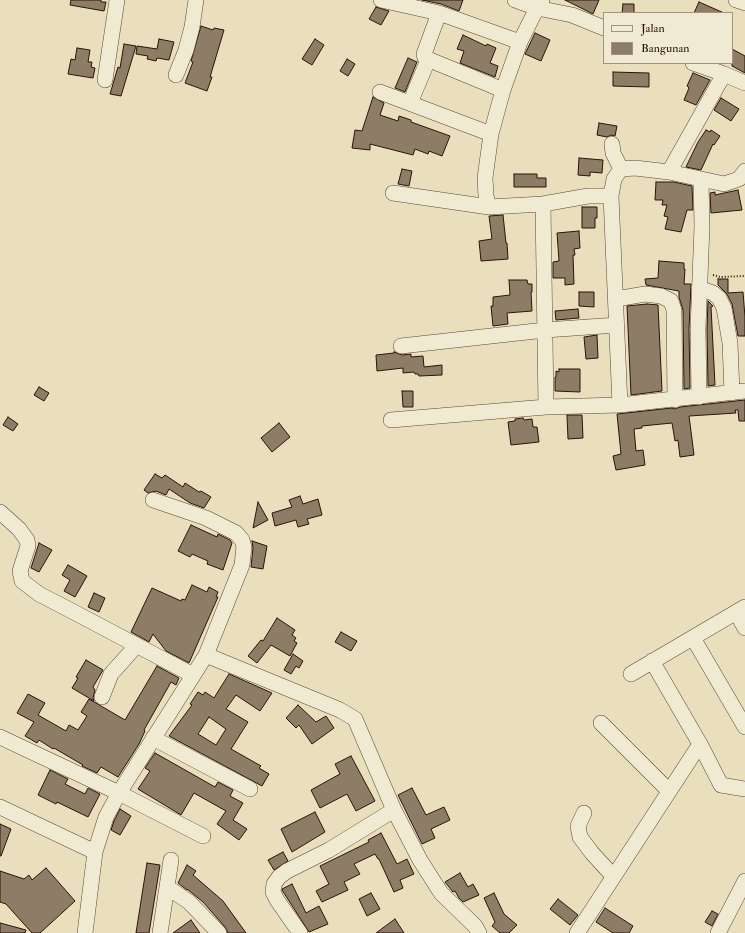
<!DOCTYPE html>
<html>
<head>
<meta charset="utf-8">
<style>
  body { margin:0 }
  #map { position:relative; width:745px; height:933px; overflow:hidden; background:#e9dfbc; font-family:"IM FELL Double Pica",serif }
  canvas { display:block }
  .legend { position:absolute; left:603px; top:12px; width:130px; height:52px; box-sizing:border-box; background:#f1ead3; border:1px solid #a29482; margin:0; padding:5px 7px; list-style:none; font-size:12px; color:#2b1308 }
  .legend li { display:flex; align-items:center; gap:8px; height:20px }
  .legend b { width:20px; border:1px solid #a29482 }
</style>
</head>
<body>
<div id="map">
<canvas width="745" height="933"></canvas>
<ul class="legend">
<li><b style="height:5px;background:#f1ead3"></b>Jalan</li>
<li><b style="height:11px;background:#8e7d66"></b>Bangunan</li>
</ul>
</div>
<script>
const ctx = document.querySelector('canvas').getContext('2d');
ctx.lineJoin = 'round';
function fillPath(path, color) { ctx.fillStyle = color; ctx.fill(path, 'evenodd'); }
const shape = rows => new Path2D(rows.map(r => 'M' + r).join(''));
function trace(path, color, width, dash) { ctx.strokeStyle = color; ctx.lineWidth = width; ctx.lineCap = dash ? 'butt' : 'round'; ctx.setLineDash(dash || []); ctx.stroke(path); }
const building = shape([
  [71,0,101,0,101,2,106,2,104,11,70,5,71,0],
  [422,0,463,0,459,11,441,4,422,0],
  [565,0,599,0,593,14,565,0],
  [699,2,724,13,694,13,699,2],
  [623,4,634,4,634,13,622,13,623,4],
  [376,7,389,11,381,25,369,19,376,7],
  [201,26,213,30,214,28,224,30,210,77,212,77,207,91,185,83,193,62,191,61,201,26],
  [535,33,550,40,541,61,525,54,535,33],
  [463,35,486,46,487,44,496,48,490,63,498,66,495,77,460,63,464,51,457,49,463,35],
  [159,39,174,42,169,60,157,58,156,61,147,59,148,56,136,54,137,46,157,49,159,39],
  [315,39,324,45,312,65,302,59,315,39],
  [124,44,136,46,121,96,110,94,118,67,120,68,124,44],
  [77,48,90,50,88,62,92,62,91,67,95,68,93,78,68,74,71,59,75,60,77,48],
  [732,49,745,56,745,73,732,66,732,49],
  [408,58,417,62,405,92,395,88,408,58],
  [347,59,355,64,348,76,340,71,347,59],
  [613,72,649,73,649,87,613,86,613,72],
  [693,73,710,80,696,105,684,100,689,88,687,86,693,73],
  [373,97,384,103,380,115,398,121,399,116,411,120,411,122,450,136,442,156,429,151,428,154,415,149,413,155,370,144,370,150,352,148,355,130,362,131,373,97],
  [721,98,739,109,731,121,714,110,721,98],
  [599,123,617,126,615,136,611,135,607,137,597,135,599,123],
  [706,130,710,132,711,130,720,136,714,145,713,144,701,170,686,167,698,142,706,130],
  [579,158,603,160,602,173,590,172,590,176,578,175,579,158],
  [402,169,412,171,409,186,398,184,402,169],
  [514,174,537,174,537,178,546,178,546,187,514,187,514,174],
  [656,182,674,182,692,186,693,210,687,210,681,232,665,229,668,217,664,216,667,205,662,205,663,200,655,200,656,182],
  [738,190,742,210,711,213,710,193,715,192,715,195,738,190],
  [582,207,597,207,597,218,595,218,595,228,582,228,582,207],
  [503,215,506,243,507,243,508,259,481,261,479,241,492,239,489,216,503,215],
  [579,231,580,248,574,249,575,255,573,255,574,284,565,285,565,278,553,278,553,262,559,261,557,233,579,231],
  [659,261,684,263,684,269,685,269,684,284,691,284,689,329,690,388,684,389,683,310,679,297,679,291,646,285,645,279,658,278,659,261],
  [718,279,728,279,728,293,743,292,745,317,745,336,738,336,732,304,727,294,718,285,718,279],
  [509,280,527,280,528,284,532,284,532,292,531,292,532,311,507,313,508,324,493,326,491,306,493,306,493,297,510,295,509,280],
  [579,292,594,292,594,307,579,306,579,292],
  [708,301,713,306,711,307,715,385,708,386,707,329,708,301],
  [647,304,658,305,662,391,631,395,627,306,647,304],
  [578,309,579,318,556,320,555,311,578,309],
  [597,335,598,358,586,359,584,337,597,335],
  [394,352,402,355,411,354,411,357,423,356,424,367,442,365,442,375,419,376,418,374,415,374,414,372,403,373,403,368,377,371,376,355,394,353,394,352],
  [559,369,580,369,580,392,555,391,555,377,556,377,556,371,559,372,559,369],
  [39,387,49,393,44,401,34,395,39,387],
  [402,391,413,391,413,407,403,407,402,391],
  [745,400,745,421,739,421,738,410,735,410,736,413,689,416,694,455,680,457,678,440,675,441,672,423,642,426,642,428,634,429,636,451,643,450,645,465,616,470,613,456,621,454,617,414,672,408,675,409,680,407,745,400],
  [567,415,582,415,583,438,568,439,567,415],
  [8,417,18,424,13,431,3,425,8,417],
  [523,418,524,420,532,419,533,427,537,427,539,442,511,445,508,422,515,421,515,419,523,418],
  [279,423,290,437,272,452,261,438,279,423],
  [155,474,162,478,165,475,183,487,185,483,199,492,201,491,211,497,204,508,190,503,169,489,166,495,156,491,148,493,144,490,155,474],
  [300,496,303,504,318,499,322,515,307,519,309,524,298,527,296,520,275,526,272,513,292,507,289,500,300,496],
  [258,502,268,520,253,528,258,502],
  [191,525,217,537,218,534,230,540,232,543,223,570,207,564,208,561,192,554,190,557,178,551,191,525],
  [252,541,267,546,263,569,251,567,253,548,252,541],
  [39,543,52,550,39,572,31,568,39,543],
  [68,565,87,576,75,597,64,591,70,580,62,575,68,565],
  [192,585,207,592,209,587,218,592,216,597,218,597,189,663,166,651,153,634,149,642,131,632,152,588,181,601,182,599,185,600,192,585],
  [94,593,105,598,99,612,88,607,94,593],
  [277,618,295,630,292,635,296,638,294,641,297,643,290,656,271,645,257,663,248,656,261,640,263,641,277,618],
  [341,632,357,641,351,651,335,642,341,632],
  [293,654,303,661,299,668,296,666,291,674,284,670,293,654],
  [86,660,103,670,93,687,95,690,93,698,94,701,72,688,78,678,76,677,86,660],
  [157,666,179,678,176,685,171,682,144,730,145,731,139,744,118,777,101,767,97,773,82,766,83,765,54,748,53,749,39,740,37,743,25,736,34,722,17,713,28,694,45,703,38,715,66,731,69,725,78,730,87,716,81,712,89,699,125,720,157,666],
  [229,674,272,693,260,711,236,695,226,709,248,722,231,749,261,766,259,768,269,774,262,786,169,736,192,705,190,704,198,692,203,695,205,692,214,698,229,674],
  [209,717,226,729,216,745,198,734,209,717],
  [298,705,316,722,326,716,334,728,312,744,299,725,296,728,286,718,298,705],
  [155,753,215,787,218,782,233,790,230,796,243,803,233,820,247,829,239,840,217,824,226,811,194,793,181,815,138,789,150,771,145,768,155,753],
  [351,756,375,801,356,811,347,794,320,808,311,790,340,774,335,764,351,756],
  [50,770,68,779,65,784,85,794,88,788,100,794,88,817,57,802,56,804,38,795,50,770],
  [412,788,426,815,444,807,450,820,431,829,435,838,422,844,398,795,412,788],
  [120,809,131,816,120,835,111,830,114,821,120,809],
  [315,812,325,832,292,852,281,829,315,812],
  [0,824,11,829,1,856,0,856,0,824],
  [381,833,397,864,407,859,414,874,400,880,403,888,394,892,379,859,378,859,375,854,354,864,360,874,344,882,348,890,322,902,316,891,329,884,320,866,369,842,368,840,381,833],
  [283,852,288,861,274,870,268,860,283,852],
  [147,863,160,865,149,933,136,933,147,863],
  [187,865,196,871,193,875,223,901,246,933,228,933,225,927,203,902,187,889,187,890,178,883,187,865],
  [46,868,75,901,40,933,32,933,6,904,0,902,0,871,24,879,29,875,32,880,46,868],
  [460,873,468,887,473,884,479,895,463,902,459,898,455,891,453,892,445,882,460,873],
  [292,884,306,913,319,906,328,924,309,932,282,890,282,889,292,884],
  [371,893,380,909,367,916,359,899,371,893],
  [494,893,504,914,517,925,509,933,500,933,492,926,495,922,484,898,494,893],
  [558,899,578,915,570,925,550,909,558,899],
  [605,908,633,926,629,933,613,933,596,922,605,908],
  [712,911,718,914,712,926,705,922,712,911],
  [395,919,404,933,376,933,395,919],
  [191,920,200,933,173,933,191,920],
  [0,923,26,930,25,933,0,933,0,923]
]);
fillPath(building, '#8e7d66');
trace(building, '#2b1308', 1);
const minor = shape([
  [381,0,439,13,520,42],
  [515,0,537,8,572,15,604,28],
  [736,0,745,3],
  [439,13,424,54,425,58,503,90],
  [693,63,724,74,745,83],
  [176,75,186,50,192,27,196,0],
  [105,80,117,0],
  [380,92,491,134],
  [410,103,428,60],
  [612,144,613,153,621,169,635,168,669,172,724,184,739,179,745,171],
  [669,172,724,74],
  [393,193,489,207,543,204,588,196,611,196],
  [543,204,546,407],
  [489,207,486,196,485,178,491,134,503,90,520,42,537,8,542,0],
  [699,288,713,293,719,298,724,308,730,343,732,393],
  [616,299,645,294,661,296,671,301,674,310,675,400],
  [401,346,545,330,617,325],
  [699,397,698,329,702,226,701,179],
  [620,405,611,196,614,179,621,169],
  [391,420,546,407,620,405,745,391],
  [0,512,19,529,27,540,28,546,20,571,22,581,39,594,68,609,193,675],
  [736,612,745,628],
  [693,638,745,727],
  [206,655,340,710,355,719,394,810,420,860,441,893,475,926,479,933],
  [652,661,700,744,721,785,745,789],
  [631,674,745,607],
  [102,697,111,674,136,646],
  [601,723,669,791],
  [0,737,119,793,203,836],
  [153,738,250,789],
  [0,807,95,852],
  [584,813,578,826,580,837,592,853,613,876],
  [167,887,189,902,219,933],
  [85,933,95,852,106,817,119,793,206,655,242,565,244,547,242,540,236,533,206,518,153,500],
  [160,933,171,860],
  [300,933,277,900,273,892,274,884,279,877,287,871,329,850,394,810],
  [577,933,700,744],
  [718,933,745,881]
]);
trace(minor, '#5a4635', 16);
trace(shape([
  [713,275,720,277,745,276]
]), '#2b1308', 2, [1, 2]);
trace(minor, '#f1ead3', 15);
</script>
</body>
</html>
